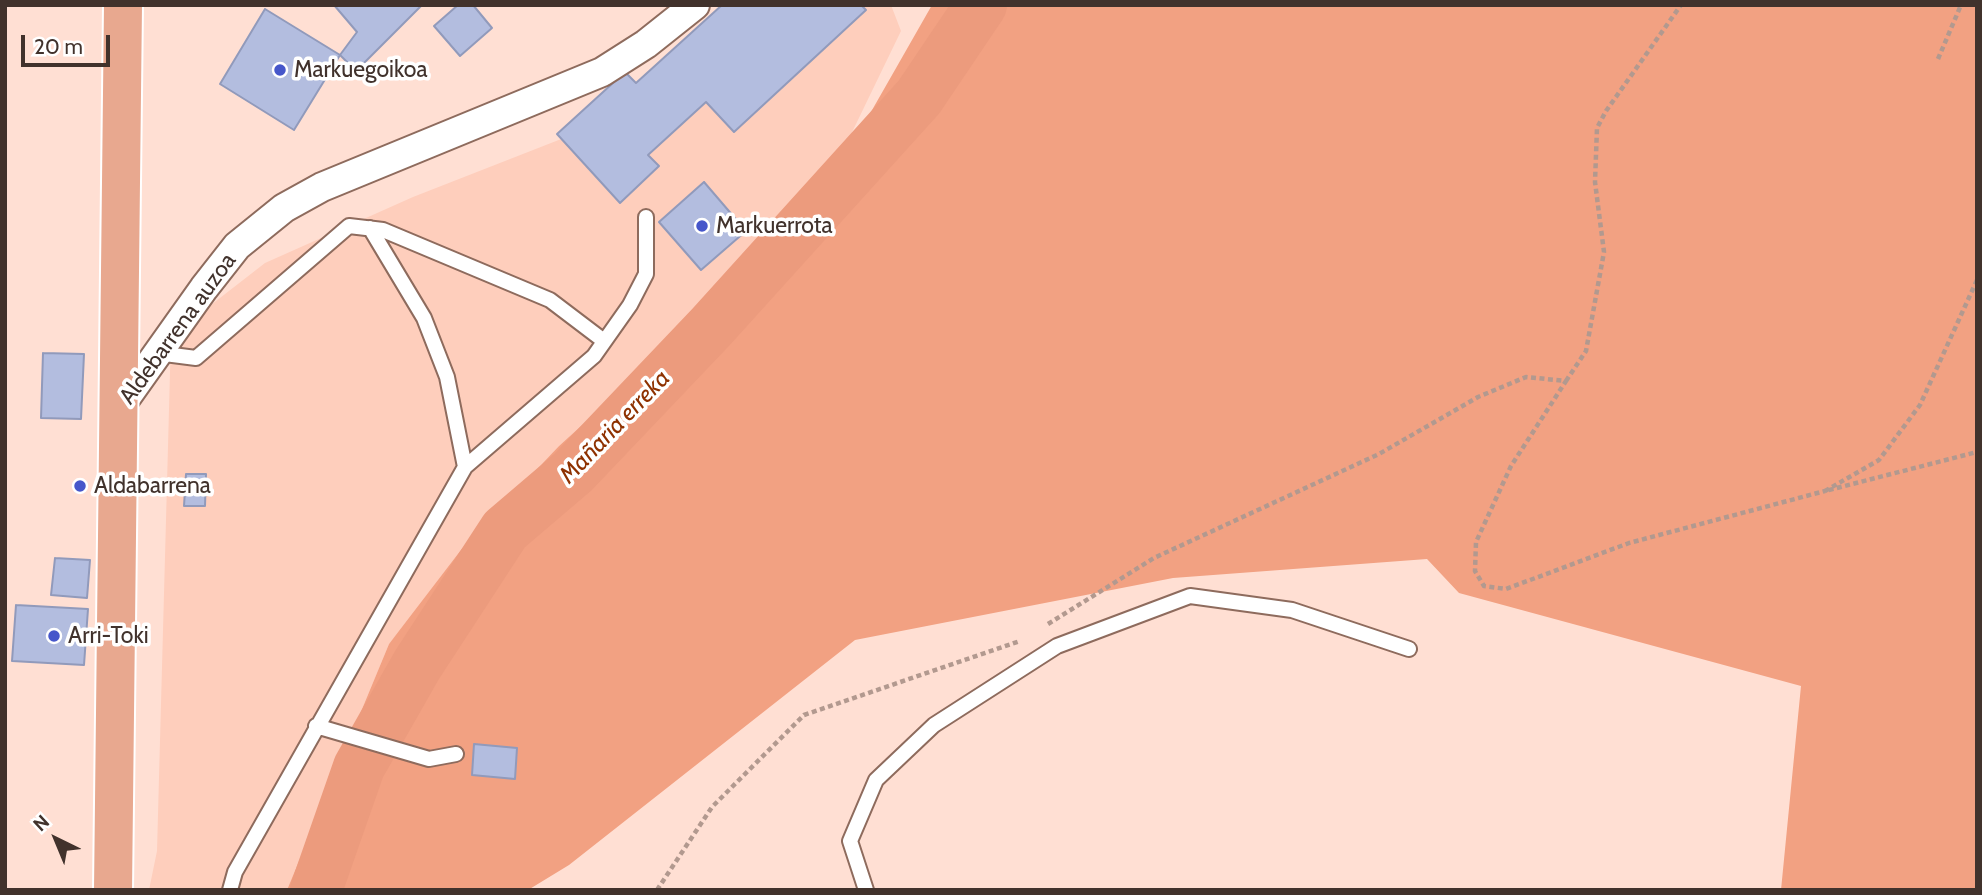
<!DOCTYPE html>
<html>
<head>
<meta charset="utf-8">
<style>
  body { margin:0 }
  #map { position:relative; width:1982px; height:895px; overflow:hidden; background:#ffdfd3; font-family:Cabin,sans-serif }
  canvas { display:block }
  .frame { position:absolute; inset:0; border:7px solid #41322c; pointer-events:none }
  .north { position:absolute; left:21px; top:804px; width:70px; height:70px; -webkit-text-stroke:5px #fff; paint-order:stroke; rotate:317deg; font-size:19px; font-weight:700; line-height:28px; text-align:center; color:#41322c }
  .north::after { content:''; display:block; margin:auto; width:24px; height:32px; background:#41322c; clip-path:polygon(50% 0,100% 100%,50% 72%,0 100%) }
  .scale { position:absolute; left:21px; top:35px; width:89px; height:32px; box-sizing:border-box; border:4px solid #41322c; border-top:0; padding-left:9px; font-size:21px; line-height:24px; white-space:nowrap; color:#41322c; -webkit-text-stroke:5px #fff; paint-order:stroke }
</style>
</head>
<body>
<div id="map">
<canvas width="1982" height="895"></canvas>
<div class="frame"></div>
<div class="north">N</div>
<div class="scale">20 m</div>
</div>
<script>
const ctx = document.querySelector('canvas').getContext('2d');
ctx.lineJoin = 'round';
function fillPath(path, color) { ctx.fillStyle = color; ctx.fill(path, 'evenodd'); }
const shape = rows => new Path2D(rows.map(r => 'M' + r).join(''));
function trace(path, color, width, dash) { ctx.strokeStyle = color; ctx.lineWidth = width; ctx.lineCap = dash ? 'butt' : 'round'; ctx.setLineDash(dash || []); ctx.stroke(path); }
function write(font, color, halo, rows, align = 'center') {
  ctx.font = font + ' Cabin,sans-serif'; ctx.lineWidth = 7; ctx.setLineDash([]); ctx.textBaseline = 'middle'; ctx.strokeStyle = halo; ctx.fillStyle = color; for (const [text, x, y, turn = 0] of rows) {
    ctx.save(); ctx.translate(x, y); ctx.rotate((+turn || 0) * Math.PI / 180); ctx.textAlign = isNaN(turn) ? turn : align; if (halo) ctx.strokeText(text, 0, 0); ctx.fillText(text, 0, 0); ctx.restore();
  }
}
fillPath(shape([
  [737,5,891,5,901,31,811,217,559,446,389,644,287,890,149,890,157,851,171,336,265,263,413,197,620,116]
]), '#fecebc');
fillPath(shape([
  [932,5,1977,5,1977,890,1781,890,1801,686,1459,593,1427,559,1173,578,855,640,569,865,528,890,287,890,389,644,461,550,559,446,811,217]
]), '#f2a182');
trace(shape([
  [316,890,359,767,417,665,505,530,573,472,711,327,919,97,981,5]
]), '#ec9b7d', 52);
const building = shape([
  [334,5,422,5,356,71,340,55,357,32,334,5],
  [458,5,473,5,492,28,460,56,434,26,458,5],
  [722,5,861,5,866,10,734,132,706,102,648,155,659,166,620,203,557,134,625,72,636,83,722,5],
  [265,9,340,55,294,130,220,84,265,9],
  [704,182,746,231,701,270,659,222,704,182],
  [43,353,84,354,81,419,41,418,43,353],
  [186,474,206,474,205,506,184,506,186,474],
  [55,558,90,560,87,598,51,595,55,558],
  [16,605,88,609,84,665,12,661,16,605],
  [474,744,517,748,515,779,472,775,474,744]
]);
fillPath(building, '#b3bddf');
trace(building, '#919abb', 2);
const lane = shape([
  [370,228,424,318,447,377,465,467],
  [157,353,196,358,349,226,383,230,550,300,604,341],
  [316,726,429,759,456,754],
  [230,890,235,872,465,467,594,356,630,305,646,274,646,217],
  [866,890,850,841,876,780,934,725,1057,646,1190,596,1292,610,1409,649]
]);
const street = shape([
  [118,409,204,288,237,246,284,208,322,187,602,72,646,44,695,5]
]);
const primary = shape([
  [113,890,123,5]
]);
trace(lane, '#8e6b5d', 18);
trace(street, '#8e6b5d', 32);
trace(primary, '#fff', 42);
trace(shape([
  [1938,59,1961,5],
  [1977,280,1920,405,1879,460,1825,491,1977,452],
  [1566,381,1586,351,1604,252,1595,182,1597,128,1606,111,1681,5],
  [1048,624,1154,558,1379,454,1478,397,1526,377,1566,381,1511,466,1476,542,1475,571,1484,586,1506,589,1629,543,1825,491],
  [657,890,712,807,804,715,1020,641]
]), '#b2998f', 4.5, [5, 3.5]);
trace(lane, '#fff', 14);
trace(street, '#fff', 28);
trace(primary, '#e8a88f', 38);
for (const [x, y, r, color] of [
  [280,70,7,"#4656ca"],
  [702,226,7,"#4656ca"],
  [80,486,7,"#4656ca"],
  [54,636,7,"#4656ca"]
]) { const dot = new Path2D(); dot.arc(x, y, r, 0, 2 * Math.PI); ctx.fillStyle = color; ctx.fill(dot); trace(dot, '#fff', 2.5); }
write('23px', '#41322c', '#fff', [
  ["Markuegoikoa",294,70],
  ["Markuerrota",716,226],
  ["Aldabarrena",94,486],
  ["Arri-Toki",68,636]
], 'left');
write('23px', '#41322c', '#fff', [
  ["Aldebarrena auzoa",178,329,-54]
]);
write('italic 24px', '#8e3100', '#fff', [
  ["Mañaria erreka",615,427,-46]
]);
</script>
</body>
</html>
